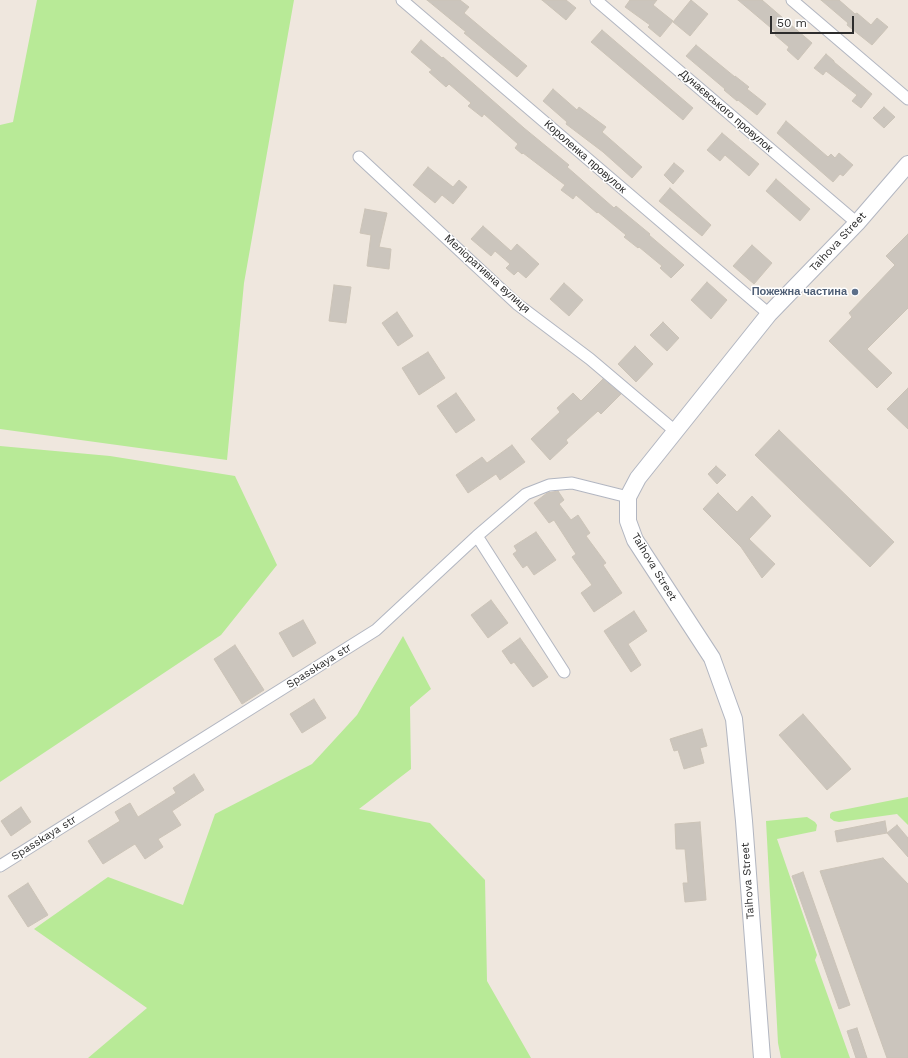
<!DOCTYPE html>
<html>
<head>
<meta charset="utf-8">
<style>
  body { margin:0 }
  #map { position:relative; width:908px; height:1058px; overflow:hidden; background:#efe7de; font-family:"Work Sans",sans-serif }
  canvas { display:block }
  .scale { position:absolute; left:770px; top:16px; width:84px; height:18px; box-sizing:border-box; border:2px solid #2d2d2d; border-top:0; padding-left:5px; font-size:12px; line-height:14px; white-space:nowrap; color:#2d2d2d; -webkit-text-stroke:3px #fff; paint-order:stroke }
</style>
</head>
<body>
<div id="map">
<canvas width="908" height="1058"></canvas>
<div class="scale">50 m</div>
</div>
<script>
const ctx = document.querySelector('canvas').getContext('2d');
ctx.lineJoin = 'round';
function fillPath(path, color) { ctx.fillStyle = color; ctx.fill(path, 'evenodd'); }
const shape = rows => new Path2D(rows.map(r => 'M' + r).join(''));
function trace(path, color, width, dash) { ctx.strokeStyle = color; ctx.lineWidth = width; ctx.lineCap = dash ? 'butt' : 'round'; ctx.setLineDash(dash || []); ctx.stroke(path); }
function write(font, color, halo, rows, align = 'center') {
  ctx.font = font + ' "Work Sans",sans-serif'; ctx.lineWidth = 3; ctx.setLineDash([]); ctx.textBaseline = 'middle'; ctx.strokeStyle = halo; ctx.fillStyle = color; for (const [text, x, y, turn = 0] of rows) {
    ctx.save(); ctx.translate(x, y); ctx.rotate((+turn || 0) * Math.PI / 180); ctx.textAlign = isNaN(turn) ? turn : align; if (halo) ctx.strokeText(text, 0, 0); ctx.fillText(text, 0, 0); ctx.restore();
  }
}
fillPath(shape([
  [37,0,294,0,244,283,227,460,0,429,0,125,13,122],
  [0,446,110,456,235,476,277,565,221,635,0,782],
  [403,636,431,689,410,707,411,769,359,809,430,823,485,880,487,981,531,1058,88,1058,147,1008,34,929,108,877,183,905,215,814,312,764,357,715],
  [908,797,908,825,897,814,839,822,834,821,830,818,830,814,832,812],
  [807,817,815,822,817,825,816,831,777,839,817,955,815,960,850,1058,781,1058,778,1043,766,821]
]), '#b8ea97');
const building = shape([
  [427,0,460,0,469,7,464,13,527,66,517,77,464,33,466,32,427,0],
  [542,0,566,0,576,8,566,20,542,0],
  [630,0,657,0,653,5,673,21,660,37,648,27,650,25,625,7,630,0],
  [691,0,708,14,690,36,673,22,691,0],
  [738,0,762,0,812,43,798,60,787,50,789,47,775,35,777,33,738,0],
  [821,0,839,0,855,14,857,13,871,25,877,18,888,27,872,45,847,25,848,23,821,0],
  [602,30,693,108,683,120,591,42,602,30],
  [421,40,442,58,443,57,524,128,569,165,567,167,614,208,616,206,650,234,649,235,684,265,671,278,660,268,662,266,639,247,638,248,624,237,626,235,598,212,597,213,576,195,573,199,561,190,565,185,523,153,522,154,515,148,518,144,484,114,482,117,468,106,471,103,449,84,446,87,429,72,432,70,411,52,421,40],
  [696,45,735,77,735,76,749,87,747,89,766,104,757,115,738,100,737,101,724,90,725,89,686,56,696,45],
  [826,54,834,61,834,62,872,94,861,108,852,101,857,95,826,71,823,75,814,68,826,54],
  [553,89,577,110,579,107,606,127,602,132,642,167,632,178,603,152,566,124,567,122,543,101,553,89],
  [884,107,895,117,884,128,873,118,884,107],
  [786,121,828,157,831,154,835,158,839,153,853,165,843,176,840,174,833,182,777,133,786,121],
  [722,133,759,164,749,176,725,155,720,161,707,150,722,133],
  [674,163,684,171,673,184,664,175,674,163],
  [428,167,453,187,459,180,467,187,453,204,442,195,435,203,413,185,428,167],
  [776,179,810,209,800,221,766,191,776,179],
  [670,188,711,225,702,236,659,201,670,188],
  [365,209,387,213,379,247,391,249,389,269,367,266,371,235,360,233,365,209],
  [483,226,511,251,517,244,539,264,526,278,518,271,514,275,506,268,510,264,495,251,491,256,471,239,483,226],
  [908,234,908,308,867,349,892,373,877,388,829,341,852,317,849,313,895,265,886,256,908,234],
  [752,245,772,263,754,284,733,266,752,245],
  [707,282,727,300,711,319,691,300,707,282],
  [564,283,583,300,569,316,550,299,564,283],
  [334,285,351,287,346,323,329,321,334,285],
  [397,312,413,336,398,346,382,323,397,312],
  [663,322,679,338,667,351,650,335,663,322],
  [635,346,653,364,636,382,618,364,635,346],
  [428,352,445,378,419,395,402,368,428,352],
  [603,379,621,394,601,414,598,411,566,440,568,443,550,460,531,439,560,412,557,408,573,393,581,401,603,379],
  [908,388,908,429,887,409,908,388],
  [456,393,475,420,456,433,437,406,456,393],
  [779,430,894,542,870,567,755,455,779,430],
  [512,445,525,462,500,480,496,474,468,493,456,475,482,457,487,463,512,445],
  [716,466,726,475,717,484,708,474,716,466],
  [558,491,564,500,559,504,571,520,578,515,590,533,586,536,606,563,603,565,622,593,594,612,581,593,592,585,572,557,576,554,554,520,549,523,534,503,547,493,558,491],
  [718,493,737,512,752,496,771,516,749,539,775,564,762,578,741,547,703,509,718,493],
  [536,532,556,560,534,575,527,565,523,568,513,554,517,551,514,546,536,532],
  [491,600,508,623,488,638,471,615,491,600],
  [634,611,647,631,628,644,641,665,631,672,604,631,634,611],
  [303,620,316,643,293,657,279,633,303,620],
  [520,638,548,677,533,687,514,662,511,664,502,651,520,638],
  [235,645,264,690,242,704,214,659,235,645],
  [314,699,326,718,302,733,290,714,314,699],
  [803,714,851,769,827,790,779,735,803,714],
  [702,729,707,746,700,748,704,763,684,769,678,750,674,751,670,739,702,729],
  [194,774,204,790,172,811,181,825,158,839,163,847,145,859,135,844,103,864,88,841,120,821,115,812,130,803,138,817,176,793,173,788,194,774],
  [21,807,31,822,11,836,1,821,21,807],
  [885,821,887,833,837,842,835,831,885,821],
  [700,822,706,900,685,902,683,883,688,883,685,849,676,849,675,824,700,822],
  [897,825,908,838,908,857,887,833,897,825],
  [883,858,908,884,908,1058,887,1058,820,871,883,858],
  [803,872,850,1005,839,1009,792,876,803,872],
  [28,883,48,915,28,927,8,896,28,883],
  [857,1028,867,1058,856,1058,847,1031,857,1028]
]);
fillPath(building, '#cbc5bd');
trace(building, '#cbc3b7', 1);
const street = shape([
  [402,0,769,314],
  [596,0,857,223],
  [792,0,908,99],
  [359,157,517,304,590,359,675,431],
  [477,536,564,672],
  [0,866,376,630,477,536,526,494,549,485,572,483,628,497]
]);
const secondary = shape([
  [762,1058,744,821,734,719,712,658,635,540,628,521,628,497,638,478,769,314,857,223,908,164]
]);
trace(street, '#b2b6c1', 13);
trace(secondary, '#b2b6c1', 18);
trace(street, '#fff', 11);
trace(secondary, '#fff', 16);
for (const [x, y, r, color] of [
  [855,292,4,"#5c6f8a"]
]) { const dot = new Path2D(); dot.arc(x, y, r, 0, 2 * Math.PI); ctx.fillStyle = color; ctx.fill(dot); trace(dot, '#fff', 1.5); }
write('11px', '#2d2d2d', '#fff', [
  ["Дунаєвського провулок",726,111,41],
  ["Короленка провулок",585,157,41],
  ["Taihova Street",838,242,-47],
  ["Меліоративна вулиця",487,274,42],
  ["Taihova Street",654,567,59],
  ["Spasskaya str",319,666,-32],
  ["Spasskaya str",44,838,-32],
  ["Taihova Street",748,881,-94]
]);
write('bold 11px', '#4e5e75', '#fff', [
  ["Пожежна частина",847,292]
], 'right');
</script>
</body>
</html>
